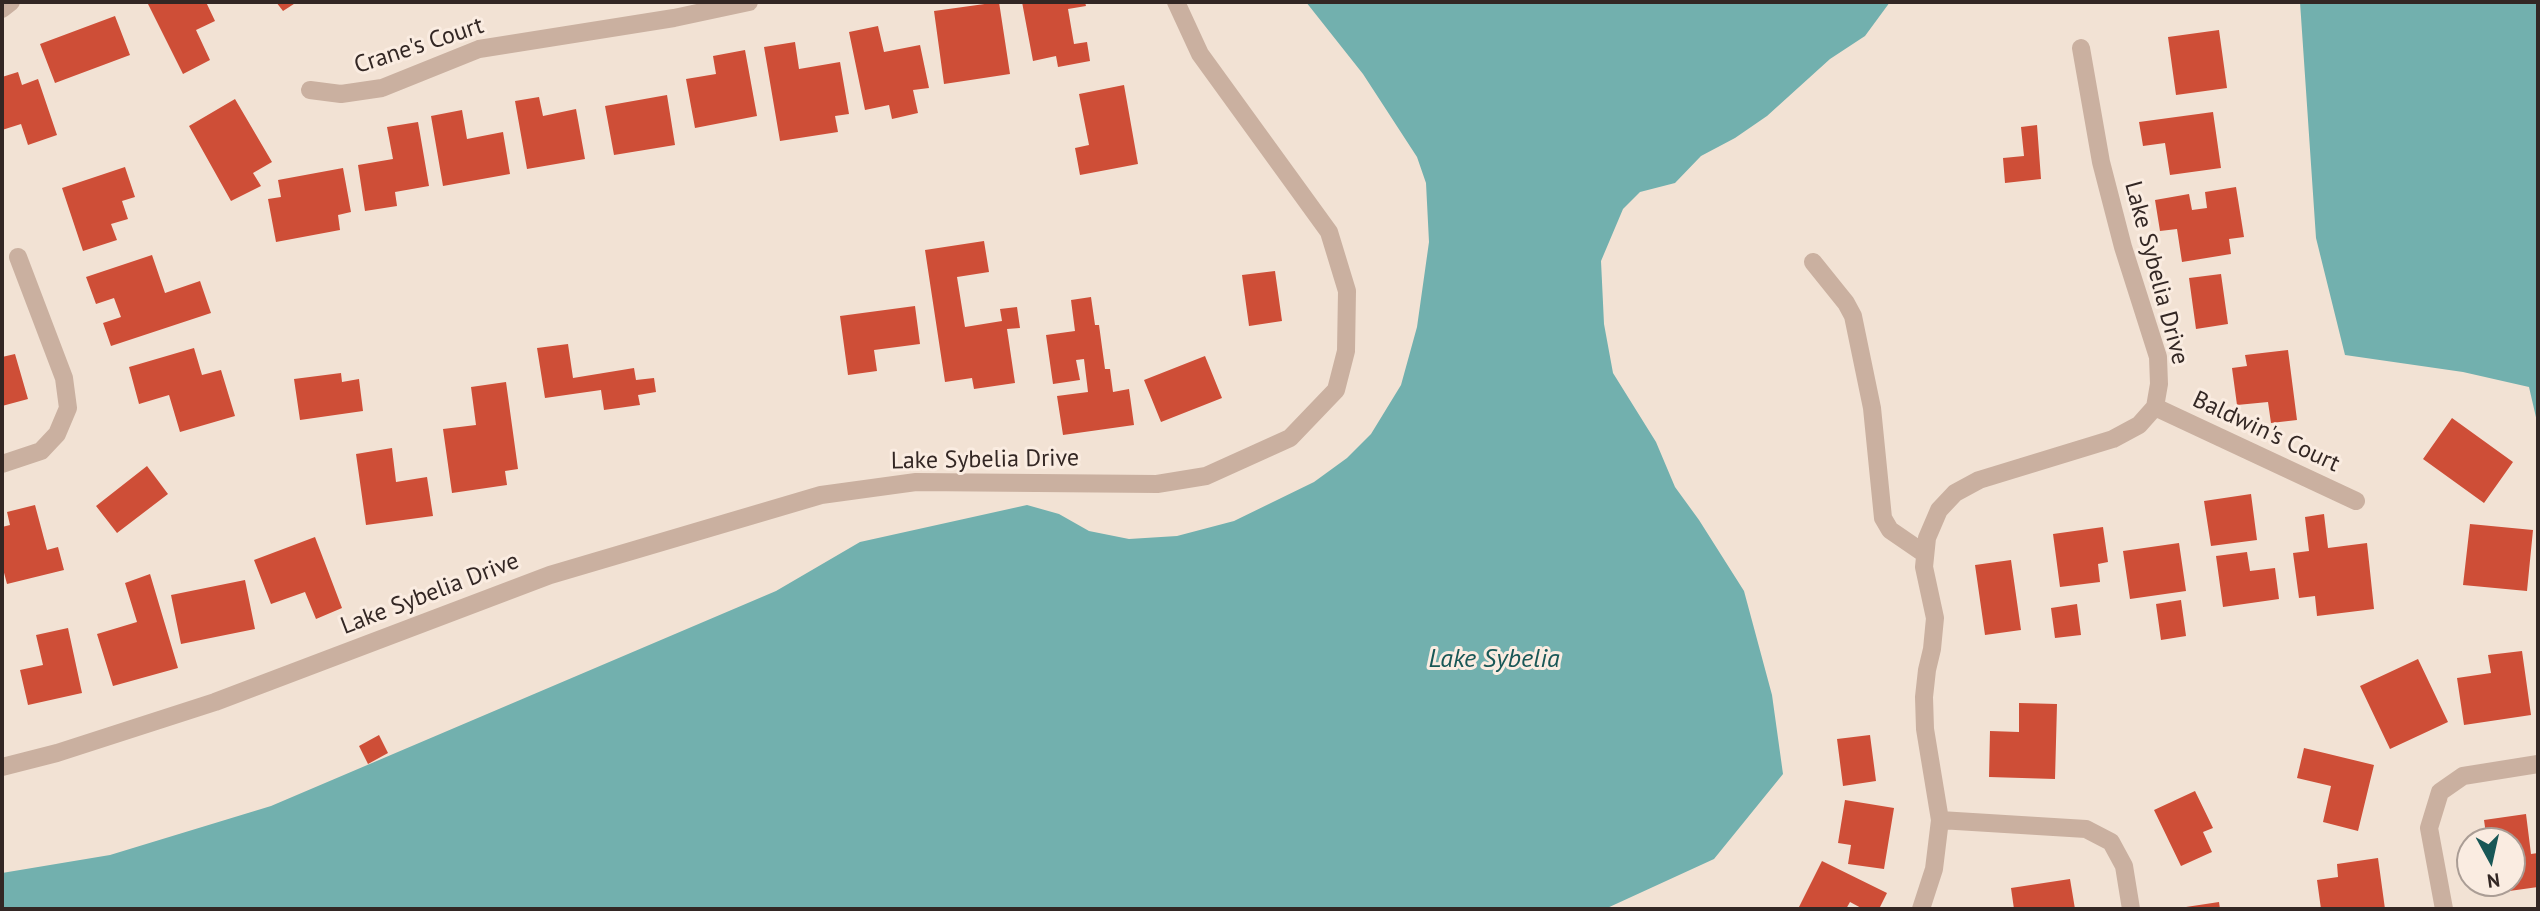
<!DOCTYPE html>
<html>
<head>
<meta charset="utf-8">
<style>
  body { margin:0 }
  #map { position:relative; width:2540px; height:911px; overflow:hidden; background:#f2e2d4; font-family:"PT Sans",sans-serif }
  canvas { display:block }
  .frame { position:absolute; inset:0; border:4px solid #332724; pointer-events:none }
  .north { position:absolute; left:2456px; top:827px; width:70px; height:70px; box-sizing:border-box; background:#faece1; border:2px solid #aa9d95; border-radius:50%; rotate:172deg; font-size:19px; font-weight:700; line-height:28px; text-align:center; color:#332724 }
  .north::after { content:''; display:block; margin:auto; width:24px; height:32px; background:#185756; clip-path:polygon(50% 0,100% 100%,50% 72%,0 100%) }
</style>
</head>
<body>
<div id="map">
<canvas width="2540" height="911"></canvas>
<div class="frame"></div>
<div class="north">N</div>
</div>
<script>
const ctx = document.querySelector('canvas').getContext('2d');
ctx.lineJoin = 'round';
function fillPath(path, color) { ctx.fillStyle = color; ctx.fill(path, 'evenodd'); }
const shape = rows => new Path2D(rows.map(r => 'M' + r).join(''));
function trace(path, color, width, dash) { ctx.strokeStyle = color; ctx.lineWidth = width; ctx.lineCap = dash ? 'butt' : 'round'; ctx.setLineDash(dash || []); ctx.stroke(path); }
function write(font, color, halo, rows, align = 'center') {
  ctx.font = font + ' "PT Sans",sans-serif'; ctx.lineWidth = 6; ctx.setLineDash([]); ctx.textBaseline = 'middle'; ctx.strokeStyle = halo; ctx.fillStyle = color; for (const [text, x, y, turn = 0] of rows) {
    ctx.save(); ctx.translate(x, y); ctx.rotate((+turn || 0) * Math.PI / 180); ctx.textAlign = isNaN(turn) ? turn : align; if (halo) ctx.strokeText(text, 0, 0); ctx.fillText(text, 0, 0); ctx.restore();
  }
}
fillPath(shape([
  [1306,2,1890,2,1865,36,1830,59,1767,116,1735,138,1701,156,1675,183,1640,192,1623,209,1601,261,1604,324,1613,373,1656,442,1675,487,1699,520,1744,591,1772,695,1783,774,1714,859,1605,909,2,909,2,873,110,855,271,806,776,591,860,542,1027,505,1059,514,1089,531,1129,539,1177,536,1234,521,1314,482,1347,458,1371,434,1401,385,1417,327,1429,242,1426,183,1417,157,1363,74],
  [2300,2,2538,2,2538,426,2529,387,2463,372,2345,355,2316,238]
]), '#72b0ae');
fillPath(shape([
  [147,2,206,2,215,21,196,30,210,60,183,74],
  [276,2,297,2,283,11],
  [999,2,1010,74,944,84,934,11],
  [1022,2,1085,2,1086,6,1068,9,1074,44,1087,42,1090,61,1058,67,1056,56,1033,61],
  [115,16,130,55,55,83,40,44],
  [878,26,884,52,920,45,929,88,913,90,918,113,892,119,889,105,865,110,849,32],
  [2219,30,2227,88,2176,95,2168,37],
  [795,42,799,69,840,62,849,114,835,116,838,132,780,141,764,47],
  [745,50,757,116,695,128,686,79,716,74,713,56],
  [18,72,22,85,38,79,57,135,28,145,21,124,2,130,2,77],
  [1124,85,1138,164,1080,175,1075,148,1089,145,1079,94],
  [667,95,675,145,614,155,605,106],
  [539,97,543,116,576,109,585,159,527,169,515,101],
  [235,99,272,162,253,173,261,186,231,201,189,126],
  [462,110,467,139,503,132,510,174,443,186,431,116],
  [2213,112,2221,168,2170,175,2165,143,2143,146,2139,122],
  [418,122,429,186,395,192,397,206,365,211,358,165,393,159,387,127],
  [2037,125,2041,179,2005,183,2003,158,2024,156,2021,127],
  [125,167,135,197,122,201,128,219,111,224,117,240,83,251,62,188],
  [343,168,351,212,338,215,340,230,276,242,268,199,281,197,278,180],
  [2236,187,2244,237,2229,239,2231,254,2182,262,2177,229,2160,231,2155,200,2189,194,2192,210,2207,208,2205,192],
  [984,241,989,272,957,277,965,327,1002,321,1000,309,1017,307,1020,328,1007,329,1015,383,974,389,972,378,945,382,925,250],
  [152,255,165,293,200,281,211,313,111,346,103,323,121,317,114,298,96,304,86,277],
  [1275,271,1282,321,1249,326,1242,275],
  [2221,274,2228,324,2196,329,2189,278],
  [1091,297,1095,325,1099,325,1105,369,1110,369,1113,392,1129,389,1134,425,1063,435,1057,396,1088,392,1084,359,1076,360,1080,380,1053,384,1046,335,1075,331,1071,300],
  [915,306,920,344,874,350,877,371,848,375,840,316],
  [568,344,573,378,634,368,636,380,654,378,656,392,638,395,640,405,604,410,601,390,545,398,537,348],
  [194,348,202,375,221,370,235,416,180,432,169,395,139,404,129,367],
  [2288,350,2297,420,2271,423,2268,402,2237,405,2232,368,2247,366,2245,355],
  [15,354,28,399,2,406,2,357],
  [1205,356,1222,398,1161,422,1144,380],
  [341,373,342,382,359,379,363,411,300,420,294,379],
  [506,382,518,469,505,471,507,485,452,493,443,429,476,425,471,387],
  [2452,418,2513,462,2484,503,2423,459],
  [392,448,396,482,427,477,433,516,366,525,356,454],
  [147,466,168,494,117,533,96,506],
  [2251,494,2257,540,2211,546,2204,501],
  [35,505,47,550,58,547,64,570,7,584,2,565,2,527,10,525,7,512],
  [2324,514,2328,548,2367,543,2374,609,2317,616,2315,596,2299,598,2293,553,2309,551,2305,517],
  [2470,524,2533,530,2527,591,2463,585],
  [2103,527,2108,562,2098,564,2100,582,2060,587,2053,534],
  [315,537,342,608,316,619,305,592,271,604,254,560],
  [2179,543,2186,591,2130,599,2123,551],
  [2247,552,2250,571,2275,568,2279,599,2223,607,2216,556],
  [2011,560,2021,630,1985,635,1975,565],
  [150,574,178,668,113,686,97,634,137,622,125,583],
  [245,580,255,629,181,644,171,595],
  [2181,600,2186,636,2161,640,2156,604],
  [2077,604,2081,635,2055,638,2051,608],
  [68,628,82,693,28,705,20,670,43,665,36,635],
  [2522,651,2531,715,2464,725,2457,678,2491,673,2488,655],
  [2418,659,2448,722,2390,749,2360,686],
  [2019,703,2057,704,2055,779,1989,777,1990,731,2019,732],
  [379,735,388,753,368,764,359,746],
  [1870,735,1876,781,1843,786,1837,739],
  [2304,748,2374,765,2358,831,2323,822,2331,786,2297,778],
  [2195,791,2213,828,2203,832,2212,852,2181,866,2154,810],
  [1845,800,1894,808,1884,869,1848,864,1851,845,1838,843],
  [2526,814,2531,854,2538,853,2538,887,2495,893,2493,883,2512,883,2512,841,2487,841,2484,820],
  [2378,858,2385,909,2321,909,2317,880,2338,877,2337,864],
  [1822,861,1887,893,1879,909,1863,909,1850,902,1846,909,1798,909],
  [2070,879,2075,909,2014,909,2011,888],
  [2219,902,2220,909,2187,909,2186,907]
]), '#ce4e37');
trace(shape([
  [2,9,11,2],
  [310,90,341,94,382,88,479,49,674,18,749,2],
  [1813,262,1846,303,1853,316,1872,408,1883,518,1890,530,1925,554],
  [2155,407,2356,501],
  [2,464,41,451,57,434,68,408,64,378,18,257],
  [2,767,57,753,215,702,550,575,821,495,916,482,1157,484,1206,476,1290,438,1336,390,1346,351,1347,291,1329,232,1200,54,1176,2],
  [1940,820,2086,829,2111,842,2124,866,2131,909],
  [1921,909,1934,869,1940,820,1925,729,1924,697,1927,670,1932,649,1935,618,1924,567,1927,538,1939,510,1955,493,1979,480,2113,439,2139,425,2155,407,2159,384,2158,357,2123,247,2101,162,2081,48],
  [2444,909,2429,828,2440,792,2463,776,2538,764]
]), '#cab0a0', 18);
write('24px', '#332724', '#faece1', [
  ["Crane's Court",419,46,-18],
  ["Lake Sybelia Drive",2156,273,75],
  ["Baldwin's Court",2266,432,25],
  ["Lake Sybelia Drive",985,460,-1],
  ["Lake Sybelia Drive",430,594,-21]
]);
write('italic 26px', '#185756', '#faece1', [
  ["Lake Sybelia",1494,660]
]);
</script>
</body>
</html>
